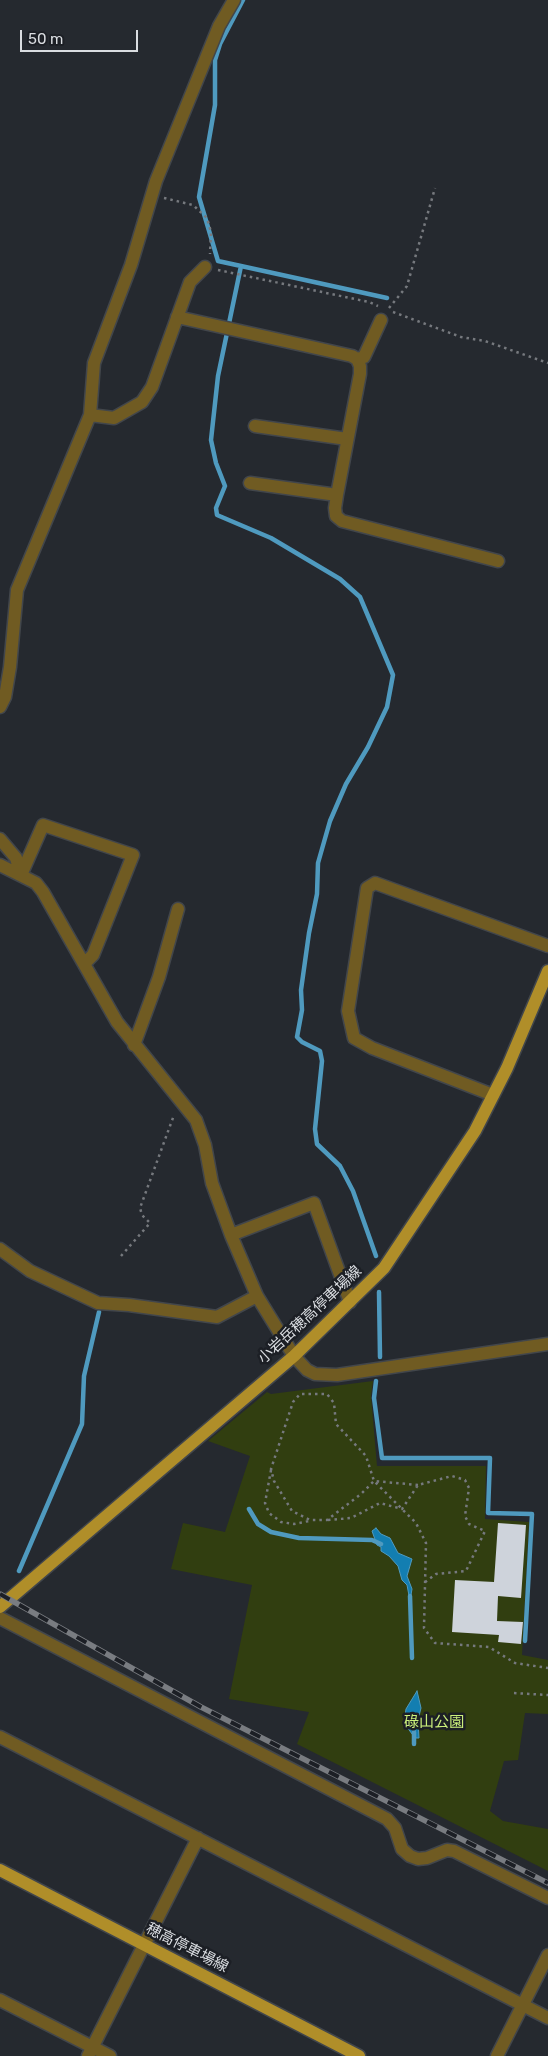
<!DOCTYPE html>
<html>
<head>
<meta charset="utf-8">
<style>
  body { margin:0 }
  #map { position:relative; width:548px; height:2056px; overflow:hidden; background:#25292f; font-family:Rubik,sans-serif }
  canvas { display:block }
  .scale { position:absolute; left:20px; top:30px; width:118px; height:22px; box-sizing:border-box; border:2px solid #dadde1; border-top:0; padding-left:6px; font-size:15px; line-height:18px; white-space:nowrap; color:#dadde1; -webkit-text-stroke:4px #1c1f25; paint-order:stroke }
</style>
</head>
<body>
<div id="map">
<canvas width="548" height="2056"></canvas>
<div class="scale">50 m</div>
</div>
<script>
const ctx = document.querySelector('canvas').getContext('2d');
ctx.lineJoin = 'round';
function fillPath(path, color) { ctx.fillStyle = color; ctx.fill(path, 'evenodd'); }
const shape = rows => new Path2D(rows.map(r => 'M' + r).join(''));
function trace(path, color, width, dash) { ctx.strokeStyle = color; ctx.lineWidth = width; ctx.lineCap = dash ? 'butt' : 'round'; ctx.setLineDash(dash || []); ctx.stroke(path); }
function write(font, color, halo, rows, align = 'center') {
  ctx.font = font + ' Rubik,"Noto Sans JP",sans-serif'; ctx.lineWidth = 5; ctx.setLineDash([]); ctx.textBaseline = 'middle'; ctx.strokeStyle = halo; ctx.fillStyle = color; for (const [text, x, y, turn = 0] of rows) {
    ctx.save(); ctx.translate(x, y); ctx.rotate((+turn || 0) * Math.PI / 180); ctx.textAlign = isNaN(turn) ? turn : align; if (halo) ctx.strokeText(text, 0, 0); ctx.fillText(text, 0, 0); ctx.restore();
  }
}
fillPath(shape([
  [373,1381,371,1396,377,1466,486,1466,485,1519,529,1522,522,1655,548,1660,548,1714,525,1713,518,1760,504,1761,490,1811,503,1821,548,1829,548,1871,297,1744,309,1712,229,1699,252,1585,171,1569,183,1523,225,1532,250,1456,208,1441,267,1392,271,1394]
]), '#313e10');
const water = shape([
  [376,1528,381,1534,390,1538,398,1553,412,1559,407,1576,412,1589,410,1601,407,1585,402,1580,398,1566,389,1556,381,1551,381,1547,377,1545,372,1531,376,1528],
  [417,1691,421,1708,418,1720,419,1738,415,1738,404,1723,406,1709,417,1691]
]);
fillPath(water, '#137eb1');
trace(water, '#4f9abf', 1);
trace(shape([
  [243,0,220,44,215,60,215,105,199,197,218,261,241,266,218,376,211,440,216,463,225,486,216,508,217,515,271,538,340,579,360,597,393,675,387,707,368,747,346,784,330,821,318,863,317,894,309,933,301,990,302,1010,297,1037,302,1042,320,1051,322,1061,315,1129,317,1144,340,1166,353,1191,376,1256],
  [241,266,387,298],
  [379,1292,380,1357],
  [376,1381,374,1398,382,1458,490,1458,488,1513,532,1514,525,1641],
  [249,1509,258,1524,271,1532,299,1538,372,1540,381,1544],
  [19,1571,82,1424,84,1376,99,1312],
  [410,1596,412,1658],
  [414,1732,414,1744]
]), '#4f9abf', 4.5);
fillPath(shape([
  [498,1523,526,1525,521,1598,498,1596,497,1621,523,1622,521,1644,498,1642,499,1635,452,1632,455,1580,494,1582]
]), '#ced3db');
const minor = shape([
  [177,317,352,356,357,359,360,366,360,374,337,495,335,508,336,516,342,521,498,561],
  [357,359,364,357,381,320],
  [90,415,114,418,142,402,152,387,190,282,205,267],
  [255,426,347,439],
  [250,483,337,495],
  [0,707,5,697,10,667,17,590,90,415,94,363,131,265,156,181,219,26,234,0],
  [0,839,16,858,21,875],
  [0,865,36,883,43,892,117,1022,196,1120,205,1145,212,1183,231,1235,257,1296,294,1356,307,1370,315,1374,337,1375,548,1344],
  [21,875,43,825,133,855,93,955,85,963],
  [134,1045,159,977,178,909],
  [493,1095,372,1048,354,1038,348,1011,367,888,375,883,548,946],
  [231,1235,314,1203,350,1302],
  [0,1249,30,1271,98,1303,129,1305,217,1317,257,1296],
  [0,1618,387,1819,395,1828,402,1849,410,1856,418,1859,427,1858,447,1850,454,1851,548,1898],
  [0,1737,548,2018],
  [0,2000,110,2056],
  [88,2056,198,1838],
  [497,2056,548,1955]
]);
const major = shape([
  [0,1607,294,1356,384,1268,475,1131,507,1068,548,971],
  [0,1870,359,2056]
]);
trace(minor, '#42464b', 15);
trace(major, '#42464b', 15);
trace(shape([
  [164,198,193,205,207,218,211,232,210,254],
  [218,270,369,302,378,306],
  [389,308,407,286,435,188],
  [393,312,461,337,485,341,548,363],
  [121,1256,150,1223,142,1215,140,1208,174,1115],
  [271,1470,265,1503,269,1513,281,1522,294,1524,309,1521],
  [418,1485,374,1481,361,1494,327,1520,310,1520,292,1511,274,1481,271,1469,293,1402,300,1394,327,1394,334,1403,336,1424,366,1456,374,1481,416,1523,426,1543,424,1628,435,1643,489,1647,515,1663,548,1668],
  [328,1520,351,1518,380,1503,402,1509,418,1485,452,1476,465,1480,469,1488,465,1516,469,1524,485,1531,466,1571,436,1574,424,1583],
  [514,1693,548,1695]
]), '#76797e', 2.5, [2.5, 4]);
trace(minor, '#705b22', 12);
trace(major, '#b08e29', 12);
const rail = shape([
  [0,1594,201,1707,548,1883]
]);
trace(rail, '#797c81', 5.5);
trace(rail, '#1c1f25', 4, [11]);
write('15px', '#dadde1', '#1c1f25', [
  ["小岩岳穂高停車場線",310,1315,-43],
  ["穂高停車場線",187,1948,27]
]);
write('15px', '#cbef7b', '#1c1f25', [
  ["碌山公園",434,1723]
]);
</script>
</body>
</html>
